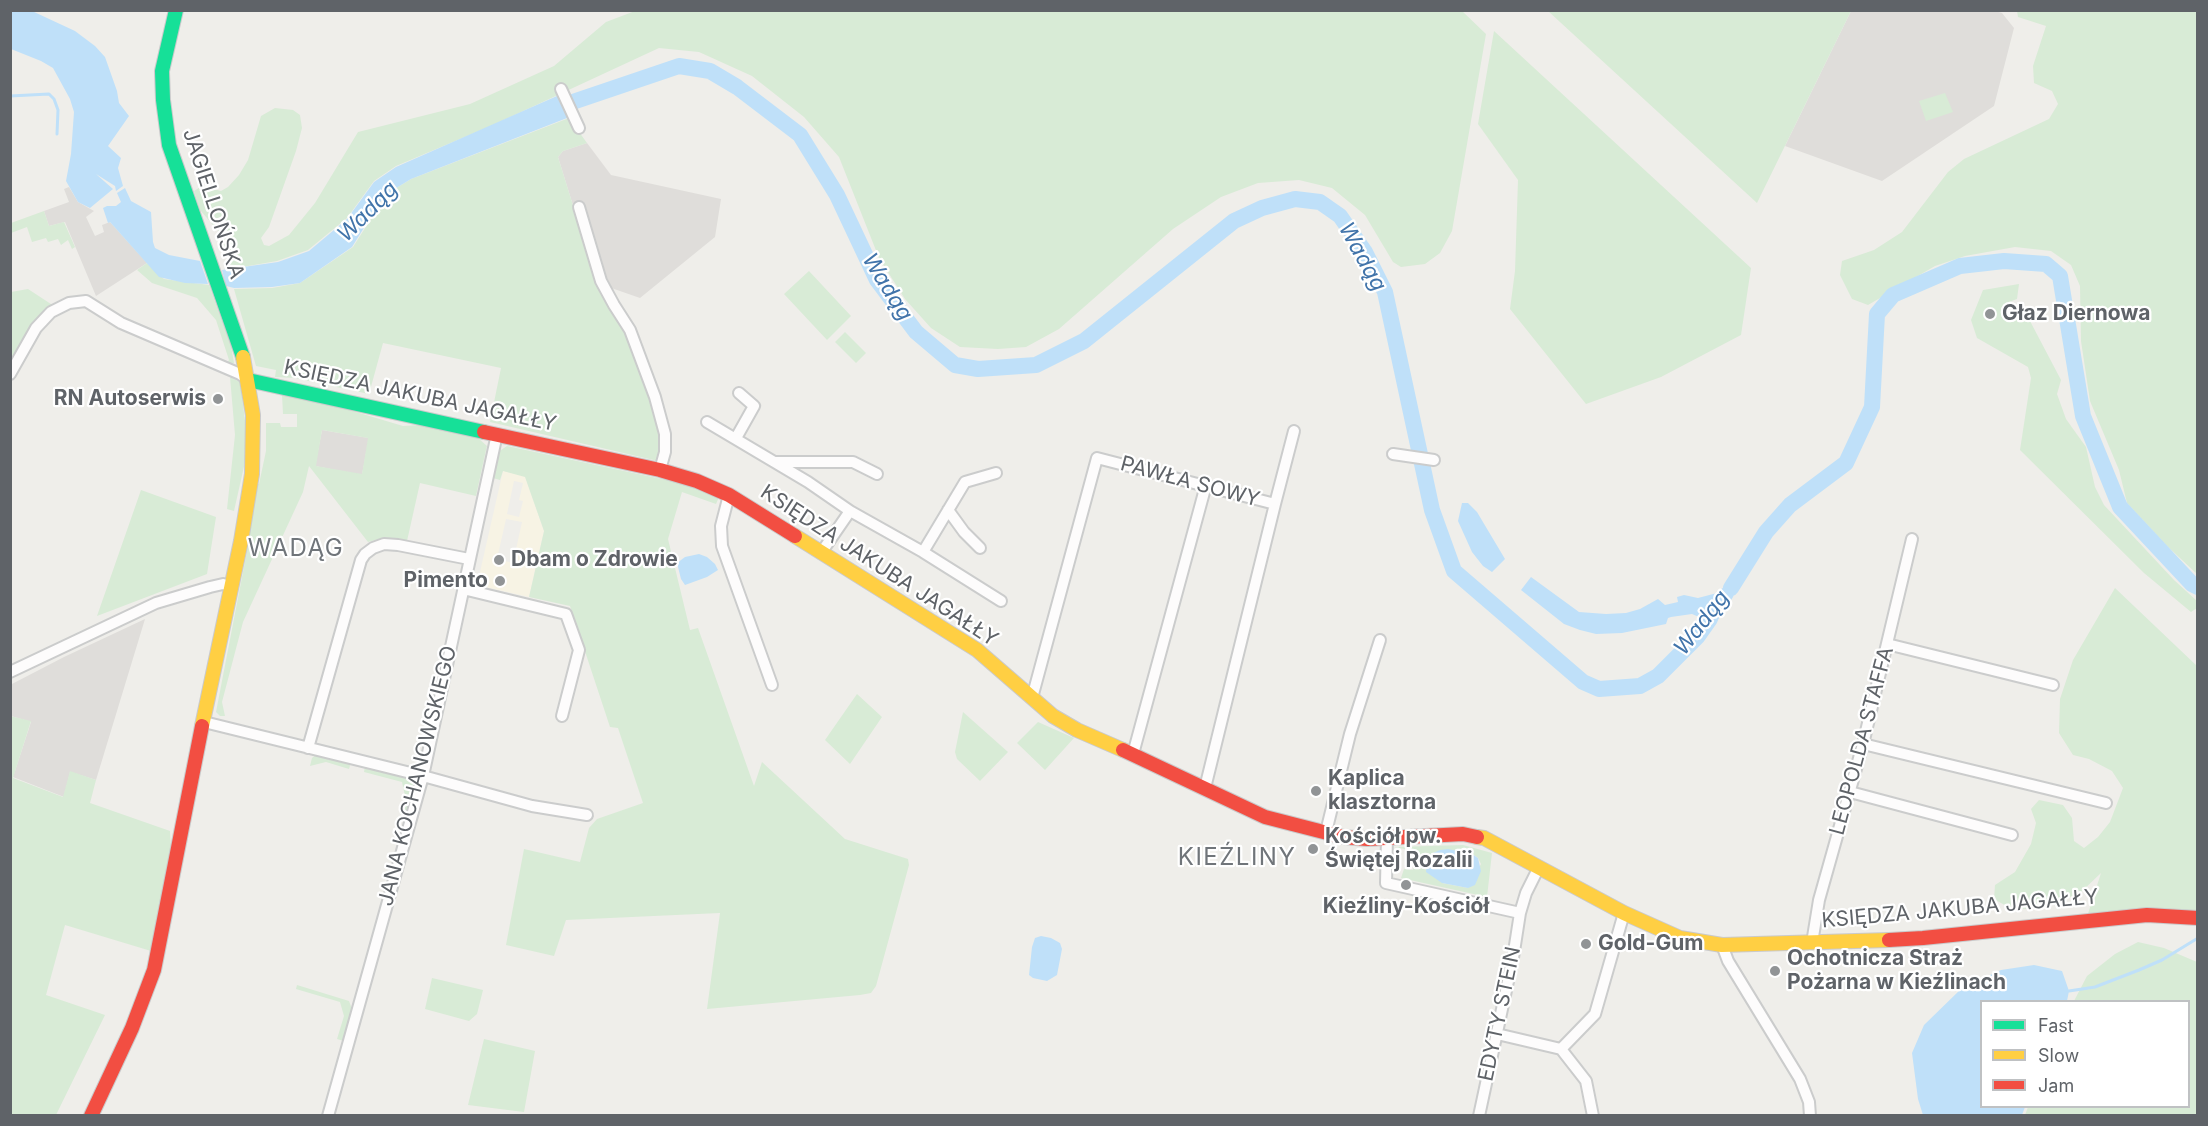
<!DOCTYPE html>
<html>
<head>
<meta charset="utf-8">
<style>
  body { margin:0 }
  #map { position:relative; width:2208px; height:1126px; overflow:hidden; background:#efeeea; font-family:Inter,sans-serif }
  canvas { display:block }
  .frame { position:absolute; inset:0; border:12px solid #5f6368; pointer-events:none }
  .legend { position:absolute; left:1980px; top:1000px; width:210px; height:108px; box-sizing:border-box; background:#fff; border:2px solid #bfc1c3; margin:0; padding:8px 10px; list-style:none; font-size:18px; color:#5f6368 }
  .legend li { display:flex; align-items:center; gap:12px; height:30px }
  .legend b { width:30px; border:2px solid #bfc1c3 }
</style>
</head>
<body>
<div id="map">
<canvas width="2208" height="1126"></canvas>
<div class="frame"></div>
<ul class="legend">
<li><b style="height:8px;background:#16e098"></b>Fast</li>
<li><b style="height:8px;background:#ffcf43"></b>Slow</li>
<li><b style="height:8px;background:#f24e42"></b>Jam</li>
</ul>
</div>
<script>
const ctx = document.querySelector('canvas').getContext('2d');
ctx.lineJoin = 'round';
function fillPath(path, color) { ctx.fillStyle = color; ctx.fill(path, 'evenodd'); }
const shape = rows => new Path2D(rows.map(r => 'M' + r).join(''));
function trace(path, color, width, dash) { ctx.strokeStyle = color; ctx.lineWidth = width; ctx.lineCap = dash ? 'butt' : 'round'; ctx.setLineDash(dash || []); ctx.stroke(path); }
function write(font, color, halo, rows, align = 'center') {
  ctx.font = font + ' Inter,sans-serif'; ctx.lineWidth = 4.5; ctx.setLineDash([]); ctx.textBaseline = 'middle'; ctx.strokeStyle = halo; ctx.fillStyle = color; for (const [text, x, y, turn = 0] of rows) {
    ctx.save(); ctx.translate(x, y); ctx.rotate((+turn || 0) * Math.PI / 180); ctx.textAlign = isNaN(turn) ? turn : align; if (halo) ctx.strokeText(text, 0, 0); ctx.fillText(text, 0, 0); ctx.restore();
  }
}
fillPath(shape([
  [503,471,525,476,544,531,529,597,477,585],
  [514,481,523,483,519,500,523,501,519,517,507,514],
  [506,519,522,522,513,563,497,559]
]), '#f7f3e4');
fillPath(shape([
  [1851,11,1995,11,2002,13,2014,28,1994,106,1882,181,1785,146],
  [587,143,611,175,721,199,715,237,640,298,597,283,558,157,563,151],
  [69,187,78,202,94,211,86,217,95,236,104,232,102,225,110,222,147,263,96,296,65,222,49,226,44,211,69,202,64,189],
  [322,430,369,438,362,475,315,466],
  [145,619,96,780,70,772,64,797,13,777,31,722,11,716,10,685,64,657]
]), '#dfddda');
fillPath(shape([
  [1461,10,1486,34,1452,231,1440,253,1425,264,1401,267,1393,262,1365,215,1332,188,1299,180,1258,183,1221,197,1173,229,1059,329,1026,347,998,349,960,347,931,328,905,299,879,258,839,157,804,117,752,76,699,52,659,48,491,126,396,166,374,181,347,218,308,250,277,261,231,269,219,232,200,210,194,191,202,186,221,191,228,187,239,175,248,160,261,116,275,108,293,110,300,115,302,128,296,151,269,227,261,238,264,245,269,246,289,235,315,203,358,132,470,104,554,66,606,22,635,11],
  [1548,11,1851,11,1757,203],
  [2017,11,2197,11,2197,574,2165,544,2127,503,2119,470,2090,401,2081,341,2080,286,2071,265,2051,251,2015,247,1965,256,1935,266,1868,305,1852,299,1840,275,1842,261,1874,250,1902,232,1948,172,1964,159,2049,119,2058,104,2052,91,2034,83,2033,66,2046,26,2018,17],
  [1494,31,1751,268,1741,335,1661,377,1586,404,1510,309,1515,271,1518,180,1478,124],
  [1945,93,1953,112,1926,121,1919,101],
  [569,118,587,143,563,151,558,157,597,283,627,332,653,407,661,435,658,461,490,422,501,368,383,343,369,394,295,378,275,377,276,370,256,366,234,289,272,288,300,283,353,247,381,203,393,190,411,179],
  [44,211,49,226,64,222,75,247,72,249,68,240,61,245,58,239,48,242,46,238,32,242,27,227,11,233,11,223],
  [147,263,164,279,209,285,231,346,234,363,227,363,229,360,216,320,197,298,152,283,137,270],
  [809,271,851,316,827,340,784,294],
  [2019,284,2017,299,2009,302,2009,316,2030,321,2061,380,2057,394,2066,419,2086,447,2095,487,2104,505,2174,580,2197,601,2197,608,2191,612,2144,573,2020,450,2031,378,2028,367,1977,338,1971,320,1983,290],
  [28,289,54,306,11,364,11,292],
  [845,332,866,353,856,363,835,342],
  [230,377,240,382,246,428,245,462,234,511,227,509,235,435],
  [282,395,346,409,403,426,421,425,478,438,487,446,486,450,476,496,420,483,407,541,383,538,368,542,309,466,303,492,243,622,222,702,225,716,220,716,216,712,248,546,256,483,259,484,266,451,266,423,280,423,281,427,297,427,297,414,283,414],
  [322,430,368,438,362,474,316,466],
  [507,446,685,484,719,497,716,504,682,492,668,539,690,630,698,628,754,786,762,762,845,839,908,859,909,865,876,986,871,993,860,995,707,1009,720,913,566,920,554,956,506,945,524,849,580,862,589,828,597,819,643,803,618,728,610,727,570,606,529,597,544,531,525,477,503,471,500,480,493,478,498,452],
  [141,490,216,517,207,574,97,616],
  [2115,588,2197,666,2197,918,2086,920,2101,873,2079,894,2044,905,2027,909,2008,907,1994,899,1995,885,2015,872,2031,844,2036,823,2031,809,2039,800,2063,805,2072,818,2074,841,2084,848,2098,837,2110,822,2123,788,2112,771,2089,759,2073,755,2059,733,2060,699,2073,660],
  [857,694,882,717,850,764,825,740],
  [963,712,1008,752,980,781,957,759,955,752],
  [10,716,31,721,13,778,63,797,70,771,96,780,90,803,170,831,171,849,151,951,65,925,46,995,105,1015,56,1115,11,1115],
  [1038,722,1074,738,1045,770,1017,743],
  [317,754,351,762,349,769,326,762,310,766,312,758],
  [365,766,411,778,414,786,406,816,400,814,405,796,402,782,364,772],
  [1463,845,1492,853,1487,897,1401,878,1404,869,1413,870,1415,851,1394,847],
  [1459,850,1472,854,1478,858,1481,864,1468,888,1442,883],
  [2138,942,2164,948,2197,962,2197,1115,2025,1115,2028,1107,2188,1106,2188,1002,2074,1001,2087,976,2115,954],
  [432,978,483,990,477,1014,469,1021,425,1009],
  [297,985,349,1001,352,1009,344,1041,337,1039,344,1016,340,1002,296,989],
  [484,1039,535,1051,524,1112,468,1105]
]), '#d8ebd6');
fillPath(shape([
  [10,11,32,11,75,31,95,46,105,57,117,91,119,103,129,116,108,146,121,158,118,168,123,186,116,191,115,186,96,174,113,189,90,208,78,202,66,181,71,154,74,112,70,99,53,68,41,61,11,49],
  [557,96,560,97,568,116,567,118,411,179,393,190,380,202,352,247,300,283,272,287,234,288,226,286,222,270,278,262,309,251,347,219,374,182,396,167],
  [125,188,131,201,151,212,153,242,155,248,169,255,200,261,208,284,185,283,159,277,110,222,108,223,103,208,107,206,116,206,121,202,117,193],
  [1462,503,1468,503,1477,512,1505,559,1492,572,1483,566,1472,552,1458,521],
  [699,554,707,557,715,564,718,570,707,577,685,585,681,579,677,563,685,557],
  [1743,570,1733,597,1714,626,1698,636,1698,624,1702,618,1701,614,1699,617,1692,614,1671,617,1668,618,1666,624,1622,633,1596,634,1580,630,1564,624,1521,590,1531,577,1579,612,1606,614,1626,613,1640,609,1658,599,1665,605,1678,602,1677,597,1684,595,1698,598,1717,593],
  [1448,849,1472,854,1478,858,1481,871,1475,885,1468,888,1442,883,1426,872,1427,861,1431,854,1440,850],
  [1041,936,1051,938,1060,943,1062,949,1057,975,1047,981,1033,978,1029,975,1032,947,1035,938],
  [2034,965,2062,971,2069,991,2067,1001,1982,1002,1982,1106,2025,1107,2022,1115,1923,1115,1918,1099,1912,1053,1924,1025,1962,988,2001,970]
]), '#bfe0f9');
trace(shape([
  [10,96,49,94,54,99,58,110,57,134],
  [2069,991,2095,987,2139,970,2162,960,2198,938]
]), '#bfe0f9', 3);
trace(shape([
  [552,109,679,66,710,71,737,87,800,135,837,195,877,280,916,332,955,365,978,369,1036,365,1084,341,1234,221,1262,208,1295,199,1320,202,1340,216,1365,252,1385,292,1432,510,1454,571,1583,682,1599,689,1640,686,1658,676,1698,636,1710,619],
  [1731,588,1766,532,1790,505,1846,463,1872,407,1877,314,1893,295,1960,266,2004,261,2046,264,2060,276,2083,416,2120,507,2192,584,2198,587]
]), '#bfe0f9', 16);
const street = shape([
  [561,89,579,128],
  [579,207,601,281,614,305,630,330,655,397,665,434,665,452,660,470],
  [10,374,36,328,51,312,69,303,86,301,121,323,240,374,248,380],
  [707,422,808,482,850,511,923,552,1001,601],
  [736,438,754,406,739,393],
  [1393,454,1434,460],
  [776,462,853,462,877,474],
  [729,495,721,526,722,546,772,685],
  [1275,504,1294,431],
  [948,510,964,532,980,548],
  [923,552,965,482,996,473],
  [821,553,850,511],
  [463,589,566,614,579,650,562,716],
  [1887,644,2053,685],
  [10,672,156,603,210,587,223,584,230,586],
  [1032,698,1097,458,1275,504,1205,788],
  [204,722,423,776,532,806,587,815],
  [1863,744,2106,803],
  [308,748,361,560,365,554,373,548,384,544,398,545,469,559],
  [1133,754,1206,485],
  [1850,792,2012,835],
  [1326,832,1350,734,1380,640],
  [1387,838,1386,883,1520,913],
  [1812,943,1819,900,1863,744,1912,539],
  [1722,945,1728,961,1800,1079,1809,1102,1810,1116],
  [1497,1034,1561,1049],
  [328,1116,423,776,497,434],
  [1479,1116,1513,958,1520,913,1526,893,1539,867],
  [1593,1116,1586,1081,1561,1049,1595,1014,1624,913]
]);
const fast = shape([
  [176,10,162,71,163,100,169,145,243,357],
  [248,380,484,432]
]);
const slow = shape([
  [795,536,977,650,1053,716,1077,730,1123,750],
  [202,726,241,541,252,474,253,415,243,357],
  [1477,837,1484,838,1624,913,1680,938,1722,945,1889,940]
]);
const jam = shape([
  [484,432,660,470,697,481,729,495,795,536],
  [1123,750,1265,817,1343,837,1367,839,1463,834,1477,837],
  [1889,940,1923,938,2147,915,2198,918],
  [91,1116,132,1028,154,970,202,726]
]);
trace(street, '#cbcccc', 14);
trace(fast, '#cacacb', 16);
trace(slow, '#cacacb', 16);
trace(jam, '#cacacb', 16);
trace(street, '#fdfcfc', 10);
trace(fast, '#16e098', 14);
trace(slow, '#ffcf43', 14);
trace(jam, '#f24e42', 14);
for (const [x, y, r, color] of [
  [1990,314,6,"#919496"],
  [218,399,6,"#919496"],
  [499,560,6,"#919496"],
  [500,581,6,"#919496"],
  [1316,791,6,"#919496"],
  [1313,849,6,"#919496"],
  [1406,885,6,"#919496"],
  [1586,944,6,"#919496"],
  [1775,971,6,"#919496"]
]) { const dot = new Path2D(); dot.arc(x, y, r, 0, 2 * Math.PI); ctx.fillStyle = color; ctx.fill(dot); trace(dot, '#fff', 2); }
write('21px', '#5f6368', '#fff', [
  ["JAGIELLOŃSKA",213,204,72],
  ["KSIĘDZA JAKUBA JAGAŁŁY",420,396,12],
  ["PAWŁA SOWY",1190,482,15],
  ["KSIĘDZA JAKUBA JAGAŁŁY",879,566,33],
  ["LEOPOLDA STAFFA",1862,741,-75],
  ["JANA KOCHANOWSKIEGO",418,776,-76],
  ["KSIĘDZA JAKUBA JAGAŁŁY",1960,909,-5],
  ["EDYTY STEIN",1500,1014,-78]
]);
write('bold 21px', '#5f6368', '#fff', [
  ["Głaz Diernowa",2002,314],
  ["RN Autoserwis",206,399,"right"],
  ["Dbam o Zdrowie",511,560],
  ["Pimento",488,581,"right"],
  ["Kaplica",1328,779],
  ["klasztorna",1328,803],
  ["Kościół pw.",1325,837],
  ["Świętej Rozalii",1325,861],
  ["Kieźliny-Kościół",1406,907,"center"],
  ["Gold-Gum",1598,944],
  ["Ochotnicza Straż",1787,959],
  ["Pożarna w Kieźlinach",1787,983]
], 'left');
write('italic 22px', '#4174aa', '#fff', [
  ["Wadąg",368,212,-45],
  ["Wadąg",1362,257,61],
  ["Wadąg",887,287,58],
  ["Wadąg",1702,623,-52]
]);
ctx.letterSpacing = '1.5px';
write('24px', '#70757a', '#fff', [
  ["WADĄG",296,549],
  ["KIEŹLINY",1237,858]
]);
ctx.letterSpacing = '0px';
</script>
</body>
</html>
